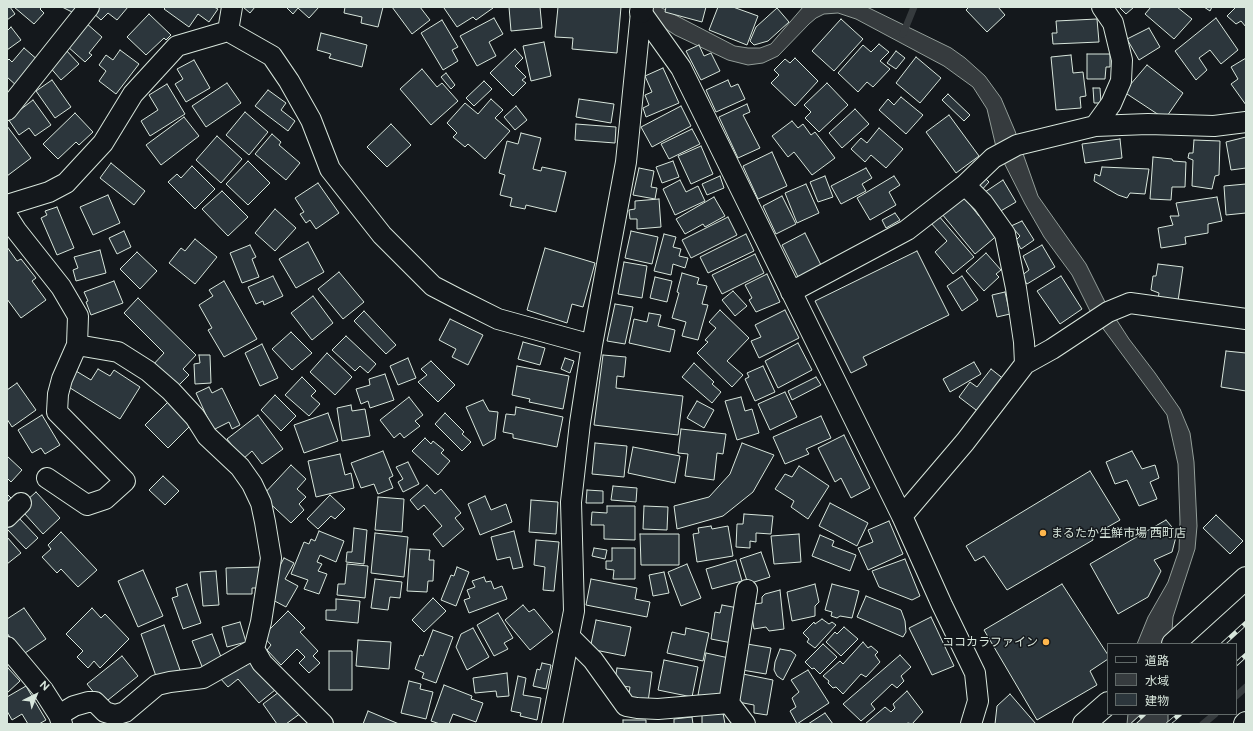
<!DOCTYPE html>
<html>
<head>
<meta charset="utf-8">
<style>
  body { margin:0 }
  #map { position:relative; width:1253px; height:731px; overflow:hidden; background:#14181c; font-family:Figtree,"Noto Sans JP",sans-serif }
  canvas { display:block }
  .frame { position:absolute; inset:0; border:8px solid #d8e6dc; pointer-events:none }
  .legend { position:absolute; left:1107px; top:643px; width:130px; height:72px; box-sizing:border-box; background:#14181c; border:1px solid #626a69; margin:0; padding:5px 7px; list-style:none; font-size:12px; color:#d8e6dc }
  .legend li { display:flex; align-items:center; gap:8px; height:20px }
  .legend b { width:20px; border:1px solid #626a69 }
  .north { position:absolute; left:16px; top:675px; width:40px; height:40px; -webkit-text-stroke:3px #14181c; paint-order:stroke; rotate:43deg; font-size:11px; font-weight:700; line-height:16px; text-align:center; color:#d8e6dc }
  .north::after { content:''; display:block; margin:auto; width:14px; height:18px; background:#d8e6dc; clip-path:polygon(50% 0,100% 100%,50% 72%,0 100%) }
</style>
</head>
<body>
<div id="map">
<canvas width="1253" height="731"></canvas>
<div class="frame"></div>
<ul class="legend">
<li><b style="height:5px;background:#14181c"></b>道路</li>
<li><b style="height:11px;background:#363b3e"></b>水域</li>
<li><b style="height:11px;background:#2c363c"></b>建物</li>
</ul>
<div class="north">N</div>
</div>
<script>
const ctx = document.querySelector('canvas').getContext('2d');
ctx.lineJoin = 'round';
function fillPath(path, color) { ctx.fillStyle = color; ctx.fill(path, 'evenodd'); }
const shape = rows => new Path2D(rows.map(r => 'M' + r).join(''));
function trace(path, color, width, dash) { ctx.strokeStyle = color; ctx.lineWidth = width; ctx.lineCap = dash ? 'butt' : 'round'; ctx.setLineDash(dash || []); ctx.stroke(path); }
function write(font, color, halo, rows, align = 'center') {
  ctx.font = font + ' Figtree,"Noto Sans JP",sans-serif'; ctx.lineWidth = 3; ctx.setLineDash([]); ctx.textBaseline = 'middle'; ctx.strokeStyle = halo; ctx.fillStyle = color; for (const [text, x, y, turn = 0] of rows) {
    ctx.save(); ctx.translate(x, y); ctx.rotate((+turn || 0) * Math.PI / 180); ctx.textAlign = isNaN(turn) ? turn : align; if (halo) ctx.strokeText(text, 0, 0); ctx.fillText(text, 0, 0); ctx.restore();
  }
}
const water = shape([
  [633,7,660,7,735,46,748,48,760,48,771,44,803,7,867,7,951,48,965,58,985,76,1001,98,1015,131,1038,196,1086,264,1105,302,1129,339,1155,373,1180,409,1190,433,1194,462,1197,526,1195,549,1173,617,1171,644,1137,644,1148,617,1168,582,1179,550,1180,522,1178,464,1167,415,1090,311,1072,275,1044,237,1025,204,996,147,987,109,973,87,944,66,856,19,838,13,824,14,816,18,809,24,778,56,763,63,748,65,728,60,675,35,633,7],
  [1128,714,1168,714,1168,724,1127,724,1128,714]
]);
fillPath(water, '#363b3e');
trace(water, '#939e99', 1);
trace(shape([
  [903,34,914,7],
  [1236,696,1246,687],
  [1203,724,1215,714]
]), '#363b3e', 7);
const building = shape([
  [7,7,10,7,15,14,7,20,7,7],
  [14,7,42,7,40,9,44,13,34,24,14,7],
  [62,7,80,7,76,14,62,7],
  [95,7,128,7,117,20,108,13,101,20,92,12,95,7],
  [166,7,214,7,218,9,209,22,198,14,189,27,164,9,166,7],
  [243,7,255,7,250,13,243,7],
  [286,7,319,7,309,18,298,8,293,14,286,7],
  [345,7,383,7,378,27,361,23,362,17,344,13,345,7],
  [392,7,420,7,430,20,412,34,392,7],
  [445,7,493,7,493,8,476,20,473,17,457,27,444,8,445,7],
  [509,7,540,7,542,28,511,31,509,7],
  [558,7,621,7,617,53,572,49,573,38,555,37,558,7],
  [666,7,706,7,702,22,665,12,666,7],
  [718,7,733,7,758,16,747,45,709,30,718,7],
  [969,7,998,7,1005,15,987,32,966,10,969,7],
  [1119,7,1134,7,1126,14,1119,7],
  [1151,7,1177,7,1192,19,1174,39,1145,14,1151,7],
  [1204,7,1212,7,1210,11,1204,7],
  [1236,7,1246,7,1246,27,1241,21,1236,24,1227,16,1236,7],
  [777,8,789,22,768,41,754,45,750,41,756,27,777,8],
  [149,14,171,35,166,40,164,38,146,55,127,37,149,14],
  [494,18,503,34,489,42,496,56,477,66,460,36,494,18],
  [1216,18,1238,50,1221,64,1210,50,1199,58,1207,70,1196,80,1175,51,1216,18],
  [841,19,863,39,834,71,812,51,841,19],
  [1097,19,1099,42,1053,44,1052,33,1057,33,1056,21,1097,19],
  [442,20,458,47,452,50,458,61,443,70,421,33,442,20],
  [86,23,102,37,89,53,92,55,85,62,67,46,86,23],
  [11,27,21,40,7,50,7,31,11,27],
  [1149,28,1160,47,1139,60,1127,39,1149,28],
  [321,33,367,45,362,67,329,58,331,54,317,50,321,33],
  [544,42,551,76,531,81,523,46,544,42],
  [879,44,889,52,880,61,890,69,873,87,867,82,858,92,838,73,863,45,871,52,879,44],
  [699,45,704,56,711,53,720,71,701,80,686,51,699,45],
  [24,48,39,61,18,87,7,77,7,61,9,59,12,62,24,48],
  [65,49,79,64,61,80,48,65,65,49],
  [515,49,523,58,515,66,526,77,522,80,526,83,513,96,490,73,515,49],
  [120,50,139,64,116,94,99,81,106,71,99,65,106,55,113,60,120,50],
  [896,51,905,58,896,69,887,63,896,51],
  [1087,54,1110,54,1110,67,1106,67,1105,79,1087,79,1087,54],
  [1071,55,1073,73,1083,72,1086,96,1080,97,1081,108,1056,110,1051,57,1071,55],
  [916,57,941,78,920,103,896,83,916,57],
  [795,58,818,81,795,106,771,83,779,75,774,70,785,59,790,63,795,58],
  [1246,58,1246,105,1231,84,1238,79,1231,67,1246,58],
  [194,60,210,88,186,102,175,84,183,79,177,69,194,60],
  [1147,65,1183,93,1165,119,1124,92,1147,65],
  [663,68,679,103,646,117,643,108,649,105,645,95,652,92,645,76,663,68],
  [422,69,437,87,442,83,458,101,431,125,400,89,422,69],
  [446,73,455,85,451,89,441,77,446,73],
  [52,80,71,107,55,118,36,91,52,80],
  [728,80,731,87,738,84,745,99,716,112,706,90,728,80],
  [484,81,492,89,474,106,466,98,484,81],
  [227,83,241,103,206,127,192,106,227,83],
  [827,83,848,105,819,132,805,118,811,112,804,105,827,83],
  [167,84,185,114,150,136,141,121,158,110,149,95,167,84],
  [1093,88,1100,88,1101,103,1094,103,1093,88],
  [268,90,286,103,281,110,295,121,288,131,255,106,268,90],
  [948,94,970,115,964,121,942,100,948,94],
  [901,97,923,115,906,134,879,110,888,99,894,105,901,97],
  [491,99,503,110,495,118,510,131,485,159,468,144,465,147,453,137,457,133,447,123,465,103,478,114,491,99],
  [579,99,614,104,611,123,576,117,579,99],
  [33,100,51,125,35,136,29,128,19,135,8,119,33,100],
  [747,104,750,112,743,115,760,148,738,158,719,117,747,104],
  [516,106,527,120,515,130,504,117,516,106],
  [681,106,691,126,652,147,641,127,681,106],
  [855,109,869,124,842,148,829,133,855,109],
  [245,112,268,132,249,155,226,135,245,112],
  [75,113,93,132,79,145,76,142,58,159,43,144,75,113],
  [949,115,979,156,956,173,926,132,949,115],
  [184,117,199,136,161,165,146,145,184,117],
  [792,121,798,128,803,124,811,135,815,132,835,158,812,175,794,152,788,157,772,136,792,121],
  [391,124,411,145,387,167,367,147,391,124],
  [576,124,616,127,615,143,575,140,576,124],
  [7,126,31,158,7,176,7,126],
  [879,128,903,149,886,168,871,155,865,162,851,149,861,138,867,143,879,128],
  [692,129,700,144,669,159,661,144,692,129],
  [521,133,541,138,533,169,541,171,542,167,566,172,556,212,526,205,525,209,510,206,512,198,500,195,505,175,499,173,507,141,518,144,521,133],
  [272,134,281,142,279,145,300,163,286,180,255,154,272,134],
  [217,136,242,159,221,183,196,160,217,136],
  [1246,137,1246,168,1231,170,1226,142,1246,137],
  [1120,139,1122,158,1085,163,1082,144,1120,139],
  [1194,140,1220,141,1219,175,1215,176,1212,189,1192,186,1193,160,1188,158,1189,153,1193,153,1194,140],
  [701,146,713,174,691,184,678,156,701,146],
  [772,152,787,186,758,199,743,166,772,152],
  [1153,157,1172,159,1173,161,1186,162,1185,187,1172,187,1171,200,1150,199,1153,157],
  [248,161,270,183,248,205,226,184,248,161],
  [673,161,679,177,662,183,656,167,673,161],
  [111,163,145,191,134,205,100,178,111,163],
  [192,166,215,189,195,209,168,182,177,174,181,178,192,166],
  [1102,167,1149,169,1145,194,1130,193,1127,198,1118,195,1094,181,1095,174,1100,176,1102,167],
  [639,168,654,171,651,187,657,188,655,199,633,195,639,168],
  [866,168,872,178,862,184,866,191,841,204,831,186,866,168],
  [720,176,724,188,707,195,702,184,720,176],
  [825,176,833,197,818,202,810,182,825,176],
  [894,176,900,185,889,192,896,205,870,220,857,198,894,176],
  [983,176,989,182,979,193,973,188,983,176],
  [680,180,686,192,698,186,705,201,675,215,663,189,680,180],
  [1003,180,1016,202,999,212,985,192,1003,180],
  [318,183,339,213,316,229,310,220,306,223,300,214,304,212,295,198,318,183],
  [806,184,819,213,797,223,785,193,806,184],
  [1246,184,1246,213,1226,215,1224,186,1246,184],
  [222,191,248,217,228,236,202,209,222,191],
  [108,195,120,223,93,235,80,207,108,195],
  [782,196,796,224,776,234,763,206,782,196],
  [963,196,979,216,982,214,999,234,975,254,942,214,963,196],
  [714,197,725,216,705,227,703,224,685,234,676,219,714,197],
  [1217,197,1222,221,1208,224,1208,233,1185,237,1186,244,1161,248,1158,228,1173,225,1170,216,1179,216,1176,203,1217,197],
  [659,199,661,227,637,229,637,219,630,219,629,210,635,209,635,201,659,199],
  [57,207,74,248,57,255,41,218,47,215,45,211,57,207],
  [275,209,296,228,275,251,255,233,275,209],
  [895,213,900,220,886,228,882,220,895,213],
  [938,215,974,257,953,274,935,252,947,241,930,222,938,215],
  [728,217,737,235,691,258,682,240,728,217],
  [1022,221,1034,240,1021,249,1016,240,1020,236,1011,226,1022,221],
  [124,231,131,247,117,254,109,238,124,231],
  [631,231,658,237,652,264,625,258,631,231],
  [805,233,822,267,799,279,782,245,805,233],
  [664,234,676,237,673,247,681,249,679,256,688,258,685,268,673,264,671,275,654,271,664,234],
  [746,234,754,251,708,273,700,257,746,234],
  [195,239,217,257,195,284,169,263,181,248,185,251,195,239],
  [308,242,324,272,296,288,279,259,308,242],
  [250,245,256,257,252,259,259,277,242,283,230,253,250,245],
  [1042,245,1055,267,1027,284,1021,276,1029,270,1023,256,1042,245],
  [7,247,17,261,21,259,36,278,32,281,46,300,21,318,7,299,7,247],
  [545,248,595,263,583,307,572,304,567,323,527,310,545,248],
  [100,250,106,273,76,281,73,270,78,268,74,257,100,250],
  [917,251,949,315,863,357,867,365,851,373,815,301,917,251],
  [137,252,157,271,140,289,120,269,137,252],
  [986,253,1001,270,996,274,999,277,984,291,966,271,986,253],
  [755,254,764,273,722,294,712,275,755,254],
  [624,262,647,266,642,298,618,294,624,262],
  [1158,264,1183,267,1178,301,1158,299,1159,293,1151,290,1153,276,1156,276,1158,264],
  [339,272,364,302,343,319,318,289,339,272],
  [682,273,699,278,697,284,707,286,702,304,708,305,698,340,682,336,686,322,672,318,679,293,677,292,682,273],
  [767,274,780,302,756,312,749,300,752,298,745,285,767,274],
  [273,276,283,296,264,305,263,301,256,304,248,287,273,276],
  [962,276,978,300,962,311,947,286,962,276],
  [1061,276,1082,309,1060,324,1037,291,1061,276],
  [655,277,672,281,667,302,650,298,655,277],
  [114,281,123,303,91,315,86,302,88,301,84,292,114,281],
  [224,281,257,339,224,357,208,330,212,328,199,305,213,296,209,290,224,281],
  [733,291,747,306,735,316,722,300,733,291],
  [1005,292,1010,314,997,317,992,295,1005,292],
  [313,296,333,323,312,340,291,313,313,296],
  [138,298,196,355,183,369,189,375,175,389,152,366,164,353,124,313,138,298],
  [615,304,633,307,625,344,607,341,615,304],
  [720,310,749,338,727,361,743,375,732,387,697,353,708,342,705,340,716,328,709,322,720,310],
  [785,310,799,338,759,358,751,341,761,337,755,325,785,310],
  [364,311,396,345,386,354,354,321,364,311],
  [649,313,661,315,658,326,675,330,670,352,629,343,634,319,647,322,649,313],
  [450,319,483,335,468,365,452,357,456,349,439,340,450,319],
  [291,332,312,353,292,370,272,349,291,332],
  [346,336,376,364,368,373,360,366,355,371,332,350,346,336],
  [523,342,545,348,540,365,518,359,523,342],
  [798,343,812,370,778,388,765,361,798,343],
  [262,344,278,378,260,386,245,353,262,344],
  [1226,351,1246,353,1246,391,1221,387,1226,351],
  [327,353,352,377,335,395,310,372,327,353],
  [199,355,210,355,211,383,195,384,194,364,200,363,199,355],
  [603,355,626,357,624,377,617,376,616,388,683,396,678,435,594,425,603,355],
  [408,358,416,378,398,385,390,366,408,358],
  [565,358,574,361,570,373,561,369,565,358],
  [431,361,455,385,438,402,418,382,427,375,421,369,431,361],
  [974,362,981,374,950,392,943,379,974,362],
  [694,363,714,382,712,384,721,392,712,403,682,377,694,363],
  [517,366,569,376,563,409,529,402,530,399,512,395,517,366],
  [763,366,775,392,755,401,745,379,749,377,747,373,763,366],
  [98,369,110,376,114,370,140,387,120,419,67,386,76,371,91,380,98,369],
  [991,369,1005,380,980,413,959,397,970,382,977,387,991,369],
  [385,374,394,400,370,408,368,401,361,404,356,389,370,385,369,379,385,374],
  [302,377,316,391,311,396,320,404,309,416,285,395,302,377],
  [816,377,821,385,792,400,788,391,816,377],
  [17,383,36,410,12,427,7,419,7,390,17,383],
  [209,387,212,393,222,388,240,425,232,429,229,422,213,430,196,393,209,387],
  [785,392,797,417,770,430,758,404,785,392],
  [275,395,296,416,281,431,261,410,275,395],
  [409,397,423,415,415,421,420,426,404,438,400,433,394,438,380,420,409,397],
  [741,397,745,411,752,409,759,433,737,440,725,401,741,397],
  [483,400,489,411,498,412,495,439,483,446,466,407,483,400],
  [697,401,714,410,704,428,687,418,697,401],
  [168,402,191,425,168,448,145,425,168,402],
  [351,405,352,411,365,409,370,436,342,441,337,408,351,405],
  [516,407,563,417,557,447,513,438,513,434,503,432,506,414,515,415,516,407],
  [328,413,338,441,304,453,294,425,328,413],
  [445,413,464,432,462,434,471,442,462,451,435,424,445,413],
  [42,415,60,445,45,454,41,448,32,453,18,430,42,415],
  [258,415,283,449,262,464,252,451,243,459,227,439,258,415],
  [821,416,831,438,806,449,809,454,785,464,773,437,821,416],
  [681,429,726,434,723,454,717,453,714,480,685,476,688,454,678,453,681,429],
  [844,435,870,488,851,498,841,478,835,482,818,448,844,435],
  [425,438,431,444,433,441,444,450,441,453,450,461,438,475,412,451,425,438],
  [595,443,627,446,624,477,592,474,595,443],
  [742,443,774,455,753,492,723,516,677,529,674,506,709,497,730,474,742,443],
  [633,447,680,456,675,483,628,473,633,447],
  [383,451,393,476,389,478,393,488,378,494,374,484,361,488,351,463,383,451],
  [1132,451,1142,469,1155,465,1159,478,1150,482,1157,499,1139,506,1127,480,1115,484,1106,462,1132,451],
  [340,454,345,475,351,473,354,488,316,497,308,461,340,454],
  [7,456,22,470,11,482,7,478,7,456],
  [408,462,419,484,403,492,398,482,403,479,396,467,408,462],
  [291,465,306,479,297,489,306,497,299,504,304,510,291,523,262,496,291,465],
  [799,466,829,486,808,519,791,507,794,501,775,489,785,474,792,477,799,466],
  [1090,471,1120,520,1092,536,1093,540,1007,590,984,556,975,561,966,546,1090,471],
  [163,476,179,491,165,505,149,490,163,476],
  [427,485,435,494,441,489,461,513,455,518,464,529,443,547,433,534,442,526,424,505,418,510,410,500,427,485],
  [613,486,637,488,636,502,611,500,613,486],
  [587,490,603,491,603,503,586,503,587,490],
  [36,492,60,518,43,534,24,513,31,506,26,501,36,492],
  [7,494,12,499,7,505,7,494],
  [330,495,345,509,335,519,331,516,318,529,307,519,330,495],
  [485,496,491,510,506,504,512,522,480,535,468,504,485,496],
  [378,497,404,499,402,532,375,530,378,497],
  [531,500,558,502,556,534,529,532,531,500],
  [830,503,868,523,857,546,819,526,830,503],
  [607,506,635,506,635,540,604,539,604,525,591,525,592,512,607,513,607,506],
  [644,506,668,507,667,530,643,529,644,506],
  [744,514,773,516,771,534,756,533,756,542,750,541,750,548,736,547,737,524,743,524,744,514],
  [1216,515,1243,541,1230,554,1203,528,1216,515],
  [17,516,38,538,26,549,7,529,7,525,17,516],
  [1166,520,1177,533,1172,552,1154,560,1161,571,1148,597,1118,614,1090,564,1166,520],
  [889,521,903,554,868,570,858,548,873,542,868,530,889,521],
  [711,526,712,529,728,526,733,556,697,562,693,534,699,533,698,528,711,526],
  [354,528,367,530,364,564,346,562,347,552,352,552,354,528],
  [319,531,344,541,336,562,320,555,317,562,322,564,318,571,327,574,319,594,304,589,308,580,291,574,304,542,309,544,311,539,315,541,319,531],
  [514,531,523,567,513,569,510,557,497,560,491,537,514,531],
  [61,532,97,570,78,587,61,569,57,573,42,557,51,549,48,545,61,532],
  [375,533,408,537,404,577,371,573,375,533],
  [640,534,679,534,679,565,641,565,640,534],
  [799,534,801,562,774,564,771,536,799,534],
  [820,535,834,541,832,546,856,555,850,571,812,556,820,535],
  [7,537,21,553,7,564,7,537],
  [536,540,559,542,554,591,543,590,545,567,534,565,536,540],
  [594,548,607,550,605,559,592,556,594,548],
  [612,548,635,548,635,579,613,579,614,570,606,569,606,561,612,561,612,548],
  [410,549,430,550,429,560,434,560,433,581,428,581,427,592,407,591,410,549],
  [761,552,770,577,748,584,740,559,761,552],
  [284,558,294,563,285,579,298,586,286,607,269,598,271,583,284,558],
  [905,559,920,596,912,600,879,587,872,571,905,559],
  [736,560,742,581,712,589,706,569,736,560],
  [347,564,368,566,365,598,337,595,338,584,345,584,347,564],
  [687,564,701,598,681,606,668,572,687,564],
  [262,567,263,588,252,588,252,594,227,594,226,568,262,567],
  [457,567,469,572,456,606,441,600,451,575,454,576,457,567],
  [143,570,163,616,138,627,118,581,143,570],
  [216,571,219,605,203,606,200,572,216,571],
  [664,572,669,593,653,596,649,575,664,572],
  [484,577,486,582,491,581,494,589,502,586,507,599,469,613,464,600,470,598,467,590,475,587,472,581,484,577],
  [375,579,402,582,400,598,390,597,388,610,371,608,375,579],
  [591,579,637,588,635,599,650,602,647,617,586,605,591,579],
  [187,584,201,623,183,629,172,598,178,596,176,588,187,584],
  [815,584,819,602,815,606,815,616,792,621,787,592,815,584],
  [832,584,859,591,852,618,840,616,837,618,831,616,832,612,825,610,832,584],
  [1062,584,1108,655,1108,659,1090,671,1097,685,1037,720,984,630,1062,584],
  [780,590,784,629,769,631,766,627,754,629,752,617,754,604,762,603,762,597,765,594,780,590],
  [866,596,901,610,905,621,906,632,903,637,857,617,866,596],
  [433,598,446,611,424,632,412,620,433,598],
  [336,599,360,601,358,623,326,620,326,610,336,610,336,599],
  [523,605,529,612,534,609,553,632,530,650,505,620,523,605],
  [722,605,738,608,732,643,711,639,715,612,720,613,722,605],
  [24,608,46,639,22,655,7,633,7,619,24,608],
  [92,608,101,618,105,614,129,639,100,668,94,661,88,668,77,657,83,651,66,634,92,608],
  [288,611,305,628,300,632,318,651,313,656,320,663,309,673,299,663,305,657,297,649,281,665,267,650,271,645,263,636,288,611],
  [498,613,513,638,504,643,508,649,494,656,477,625,498,613],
  [931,617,954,666,932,675,909,628,931,617],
  [822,619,829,624,832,622,836,625,815,648,807,642,809,639,803,633,814,622,815,624,822,619],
  [596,620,631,627,625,656,590,649,596,620],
  [240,622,246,642,227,647,222,627,240,622],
  [164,625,180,670,157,679,141,634,164,625],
  [844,627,858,639,841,656,826,642,835,632,837,634,844,627],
  [473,628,489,657,467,670,456,647,461,634,473,628],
  [686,628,709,633,703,661,667,653,672,632,685,635,686,628],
  [433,630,453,637,436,683,422,678,424,673,415,669,420,655,423,656,433,630],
  [212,634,223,662,203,669,192,641,212,634],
  [358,640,391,642,389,669,356,666,358,640],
  [863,642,868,648,871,646,878,652,875,655,880,662,866,677,861,674,843,694,836,687,833,688,828,683,829,681,823,676,840,661,843,664,863,642],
  [747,644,771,648,766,674,742,670,747,644],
  [823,644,837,657,820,674,814,668,812,669,805,662,823,644],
  [780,649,791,651,796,655,783,680,777,676,774,670,775,662,780,649],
  [329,651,352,651,352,690,329,690,329,651],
  [706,653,729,658,722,699,698,695,706,653],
  [900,655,911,667,901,676,904,681,897,688,892,684,871,704,875,709,861,721,843,704,900,655],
  [122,656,138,676,103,704,87,684,122,656],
  [664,660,698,667,692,697,658,690,664,660],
  [250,662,275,690,259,703,238,679,228,687,220,678,243,663,246,666,250,662],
  [542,663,551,665,546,689,533,686,537,669,540,670,542,663],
  [8,668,20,681,7,693,7,669,8,668],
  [617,668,652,672,648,702,628,700,630,687,614,685,617,668],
  [808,670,829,703,797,724,790,711,796,707,792,698,799,692,791,680,808,670],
  [507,673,509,696,497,697,496,691,475,693,473,678,507,673],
  [743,674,773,680,767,715,754,713,754,705,738,702,743,674],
  [518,676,526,678,523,695,541,698,537,720,520,716,521,713,511,711,518,676],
  [409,681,421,684,420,689,433,692,426,719,401,713,409,681],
  [444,685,472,696,471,699,483,703,476,722,453,714,449,724,440,724,431,721,444,685],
  [26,686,46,720,39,724,28,724,22,714,12,720,7,711,7,697,26,686],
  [283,689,301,713,286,724,277,724,263,704,283,689],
  [907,691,923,712,912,724,908,723,906,724,865,724,885,707,891,712,895,708,893,704,907,691],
  [1010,694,1036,724,995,724,997,706,1010,694],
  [368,711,399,724,363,724,368,711],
  [723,713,725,724,702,724,702,715,723,713],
  [825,713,833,724,808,724,825,713],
  [692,717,693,724,674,724,674,719,692,717],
  [623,720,646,720,646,724,623,724,623,720]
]);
fillPath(building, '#2c363c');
trace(building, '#d8e6dc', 1);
const minor = shape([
  [641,12,681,68,902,516,942,605,975,673,978,701,971,724],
  [228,31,232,7],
  [7,110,89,7],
  [1095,126,1111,104,1121,81,1122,60,1113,23,1102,7],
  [965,185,983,203,1005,234,1016,288,1024,342,1025,364],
  [7,205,49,192,66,183,103,143,133,94,177,46,228,31,272,56,289,81,311,120,330,169,382,235,433,286,458,299,498,319,592,345],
  [7,216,16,230,61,287,78,316,77,345,118,352,148,371,171,391,195,417,207,436,240,467,252,484,261,503,265,522,271,558,261,622,254,649,203,678,170,682,157,685,125,712,115,715,105,712,95,702,88,702,74,706,59,715],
  [791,292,907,230,965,185,993,158,1017,145,1095,126,1148,124,1214,126,1246,122],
  [47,478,87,505,105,499,125,481,57,412,58,394,62,379,77,345],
  [902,516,965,442,1025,364,1052,349,1108,312,1130,303,1246,319],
  [7,517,21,503],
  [569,636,593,660,626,706,637,708,658,709,729,703,745,724],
  [7,647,43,690,59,715,62,724],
  [254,649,262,663,323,724],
  [729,703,747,590],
  [552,724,574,611,571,502,580,423,592,345,626,162,641,12]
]);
const tertiary = shape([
  [641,12,642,7],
  [1173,644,1246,578],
  [1084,724,1108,703],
  [1245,724,1246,723]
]);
trace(minor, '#d8e6dc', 22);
trace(tertiary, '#d8e6dc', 24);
trace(minor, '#14181c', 20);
trace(tertiary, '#14181c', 22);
const rail = shape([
  [1223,644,1246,623],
  [1236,664,1246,655],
  [1133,724,1144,714],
  [1168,724,1180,714]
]);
trace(rail, '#d8e6dc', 4.5);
trace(rail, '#14181c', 3, [9]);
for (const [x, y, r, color] of [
  [1043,533,4,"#ffb74d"],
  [1046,642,4,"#ffb74d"]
]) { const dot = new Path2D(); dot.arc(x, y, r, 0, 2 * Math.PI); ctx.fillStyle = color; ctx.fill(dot); trace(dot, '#14181c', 1.5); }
write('12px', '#d8e6dc', '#14181c', [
  ["まるたか生鮮市場 西町店",1051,533],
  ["ココカラファイン",1038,642,"right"]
], 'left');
</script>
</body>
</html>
